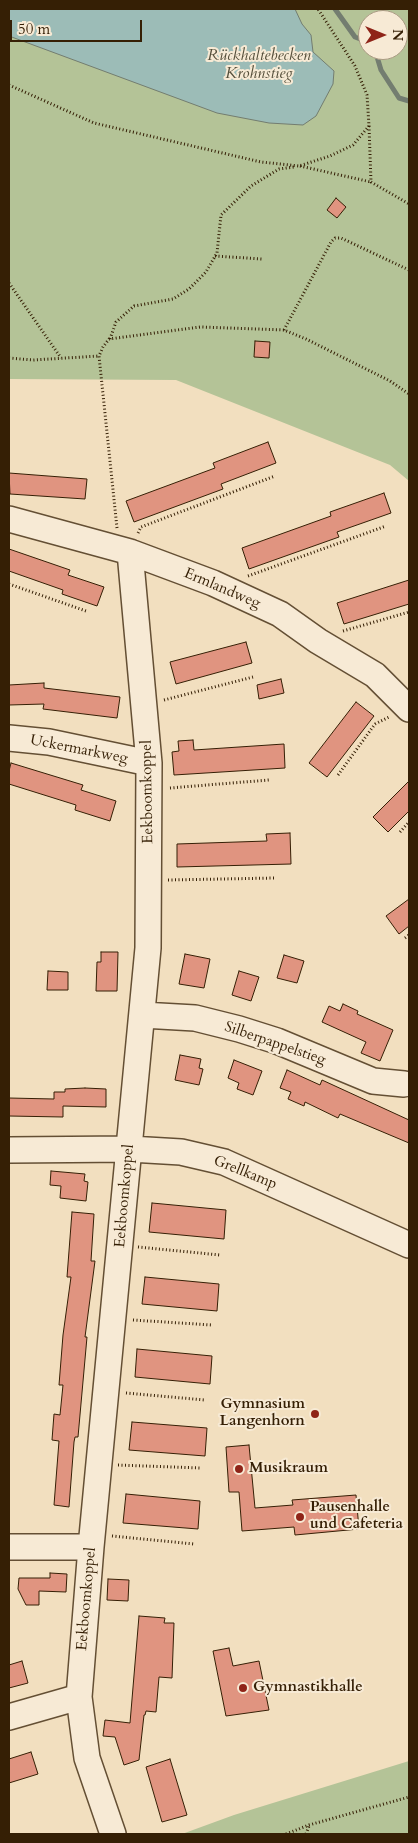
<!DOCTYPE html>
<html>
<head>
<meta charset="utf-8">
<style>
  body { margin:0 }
  #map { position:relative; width:418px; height:1843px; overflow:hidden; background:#f2dfbf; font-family:Cardo,serif }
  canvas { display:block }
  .frame { position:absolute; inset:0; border:10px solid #351f05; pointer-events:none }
  .north { position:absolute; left:358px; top:10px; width:50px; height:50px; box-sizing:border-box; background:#f7ead5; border:1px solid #a99982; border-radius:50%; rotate:90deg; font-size:14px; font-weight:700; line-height:20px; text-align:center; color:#351f05 }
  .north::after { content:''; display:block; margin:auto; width:18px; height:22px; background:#8f2418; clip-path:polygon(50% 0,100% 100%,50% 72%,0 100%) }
  .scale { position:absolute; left:10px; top:20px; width:132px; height:22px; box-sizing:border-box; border:2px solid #351f05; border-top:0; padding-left:6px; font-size:15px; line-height:18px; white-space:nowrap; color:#351f05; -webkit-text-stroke:4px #f7ead5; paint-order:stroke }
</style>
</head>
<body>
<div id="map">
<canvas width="418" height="1843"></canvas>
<div class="frame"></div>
<div class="north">N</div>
<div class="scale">50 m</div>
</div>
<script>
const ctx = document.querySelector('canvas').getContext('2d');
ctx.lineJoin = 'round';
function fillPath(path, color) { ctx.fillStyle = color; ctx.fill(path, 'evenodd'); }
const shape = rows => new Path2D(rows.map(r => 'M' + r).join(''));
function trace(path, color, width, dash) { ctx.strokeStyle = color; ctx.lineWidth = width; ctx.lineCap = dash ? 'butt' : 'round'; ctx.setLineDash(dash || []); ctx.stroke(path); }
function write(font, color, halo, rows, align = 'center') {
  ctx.font = font + ' Cardo,serif'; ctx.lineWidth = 4; ctx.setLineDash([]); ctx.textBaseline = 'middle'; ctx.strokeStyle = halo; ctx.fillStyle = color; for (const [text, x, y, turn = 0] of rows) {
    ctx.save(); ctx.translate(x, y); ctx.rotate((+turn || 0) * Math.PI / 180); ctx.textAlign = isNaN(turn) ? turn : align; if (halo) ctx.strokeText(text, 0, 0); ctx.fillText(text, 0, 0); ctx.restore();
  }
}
fillPath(shape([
  [9,9,409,9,409,481,390,465,176,380,9,379],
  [368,20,398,20,398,50,368,50],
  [409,1761,409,1834,182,1834,234,1815]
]), '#b4c397');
const water = shape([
  [9,9,295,9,302,24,311,35,313,52,334,71,333,84,316,116,303,125,269,123,217,113,9,36,9,9]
]);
fillPath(water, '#9cbcb7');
trace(water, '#737d70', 1);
trace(shape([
  [335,9,355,37,368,42],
  [375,50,381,70,399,98,409,101]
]), '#737d70', 5);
const building = shape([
  [336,198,346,207,337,218,327,210,336,198],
  [255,341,270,342,269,358,254,357,255,341],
  [268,442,276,463,221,484,223,489,134,522,126,501,215,468,213,463,268,442],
  [9,473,87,479,85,499,10,494,9,473],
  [384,493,391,513,337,532,339,537,249,569,242,548,331,516,330,512,384,493],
  [9,549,70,570,68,575,104,587,97,606,62,594,63,590,9,571,9,549],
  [409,580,409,604,344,624,337,603,409,580],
  [246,642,252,663,176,684,170,662,246,642],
  [281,679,284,693,259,699,257,685,281,679],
  [44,683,44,688,120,697,117,718,43,709,44,704,9,705,9,685,44,683],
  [356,702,374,716,327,777,309,763,356,702],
  [193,740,194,750,284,744,285,768,174,775,172,752,179,751,178,741,193,740],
  [11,763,83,785,81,790,116,801,110,821,75,810,76,805,9,784,9,771,11,763],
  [409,781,409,811,388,832,373,817,409,781],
  [290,833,291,864,177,867,177,844,267,841,266,834,290,833],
  [409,899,409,926,399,934,386,916,409,899],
  [101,952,118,952,117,991,96,991,97,962,101,962,101,952],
  [185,954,210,959,204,988,179,984,185,954],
  [284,955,304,961,297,983,277,978,284,955],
  [48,971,68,972,68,990,47,990,48,971],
  [239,971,259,977,251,1001,232,995,239,971],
  [343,1004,358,1011,357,1014,393,1030,380,1061,361,1053,366,1042,322,1022,329,1006,340,1011,343,1004],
  [180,1055,201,1059,199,1068,203,1069,199,1085,175,1080,180,1055],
  [234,1060,262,1071,253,1095,237,1089,239,1083,228,1078,234,1060],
  [287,1070,320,1085,322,1080,409,1120,409,1143,340,1114,338,1118,305,1102,304,1106,288,1099,291,1092,280,1088,287,1070],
  [85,1088,106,1089,106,1107,63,1106,63,1117,9,1116,9,1098,54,1099,54,1092,65,1092,65,1089,85,1088],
  [51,1171,85,1174,84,1181,88,1182,86,1201,60,1198,61,1186,50,1185,51,1171],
  [152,1203,226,1210,224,1239,149,1232,152,1203],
  [72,1212,94,1214,91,1261,95,1261,85,1337,87,1337,78,1437,75,1437,74,1442,69,1507,54,1505,59,1441,52,1440,54,1414,60,1415,63,1385,59,1385,63,1335,71,1277,67,1277,72,1212],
  [145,1277,219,1284,217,1311,142,1304,145,1277],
  [137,1349,212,1356,210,1384,135,1377,137,1349],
  [132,1422,207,1428,205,1456,129,1450,132,1422],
  [249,1445,255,1508,293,1505,292,1500,356,1495,359,1529,295,1535,294,1527,242,1531,239,1492,229,1492,226,1447,249,1445],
  [126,1494,200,1501,198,1529,123,1523,126,1494],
  [50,1573,67,1574,66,1592,39,1591,39,1605,26,1605,18,1589,19,1578,50,1578,50,1573],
  [108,1579,129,1580,128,1601,107,1600,108,1579],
  [139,1616,165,1618,164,1623,174,1623,172,1678,159,1677,156,1712,146,1711,145,1715,144,1715,139,1760,124,1765,115,1737,103,1736,105,1720,130,1723,139,1616],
  [229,1648,233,1666,259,1661,269,1710,226,1716,213,1651,229,1648],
  [22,1661,28,1683,9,1688,9,1665,22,1661],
  [31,1752,38,1774,9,1783,9,1759,31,1752],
  [170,1759,187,1815,162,1822,146,1767,170,1759]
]);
fillPath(building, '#e09480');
trace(building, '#351f05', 1);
const minor = shape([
  [9,519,130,552,213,583,280,614,318,641,375,675,409,709],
  [9,738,49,742,149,763],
  [142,1015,195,1018,239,1029,277,1041,373,1081,404,1084],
  [9,1150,130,1149,181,1152,224,1162,409,1245],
  [9,1547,91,1547],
  [9,1717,79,1697],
  [113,1834,87,1758,79,1697,91,1547,148,948,149,763,130,552]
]);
trace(minor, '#644f34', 28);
trace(shape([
  [9,85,94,123,261,162,299,166,330,156,353,145,369,126,367,95,355,66,318,9],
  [369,126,371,182,409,204],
  [300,166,371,182],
  [215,256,262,259],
  [9,283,61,358],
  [284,330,331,242,335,238,341,238,409,270],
  [110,339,116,322,134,306,173,299,189,289,206,272,217,253,221,215,251,186,279,169,294,167],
  [9,358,33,360,99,356],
  [117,528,99,356,103,347,109,339,200,327,284,330,306,339,390,381,409,394],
  [138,533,141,527,275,476],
  [248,576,386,526],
  [9,584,86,611],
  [343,631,409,612],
  [164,700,253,677],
  [338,775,375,724,389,717],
  [170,788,269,780],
  [400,832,409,822],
  [168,880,275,878],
  [405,938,409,935],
  [138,1247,220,1255],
  [133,1320,212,1325],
  [126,1393,205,1400],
  [118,1465,200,1468],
  [112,1536,194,1544],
  [286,1834,309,1825,409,1797],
  [306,1834,309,1826]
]), '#351f05', 3, [1, 2.5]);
trace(minor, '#f7ead5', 25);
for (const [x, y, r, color] of [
  [315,1414,5,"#8f2418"],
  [239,1469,5,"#8f2418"],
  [300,1517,5,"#8f2418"],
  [243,1688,5,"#8f2418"]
]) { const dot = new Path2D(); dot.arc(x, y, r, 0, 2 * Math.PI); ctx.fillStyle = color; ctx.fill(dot); trace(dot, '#f7ead5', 2); }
write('15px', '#351f05', '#f7ead5', [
  ["Ermlandweg",222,589,23],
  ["Uckermarkweg",79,750,11],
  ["Eekboomkoppel",148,792,-91],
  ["Silberpappelstieg",275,1044,19],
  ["Grellkamp",245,1173,22],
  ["Eekboomkoppel",125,1196,-85],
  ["Eekboomkoppel",87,1599,-85]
]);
write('bold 15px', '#351f05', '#f7ead5', [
  ["Gymnasium",305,1405,"right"],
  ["Langenhorn",305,1422,"right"],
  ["Musikraum",249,1469],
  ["Pausenhalle",310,1508],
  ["und Cafeteria",310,1525],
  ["Gymnastikhalle",253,1688]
], 'left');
write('italic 16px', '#544e3a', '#f7ead5', [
  ["Rückhaltebecken",259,56],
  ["Krohnstieg",259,74]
]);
</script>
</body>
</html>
